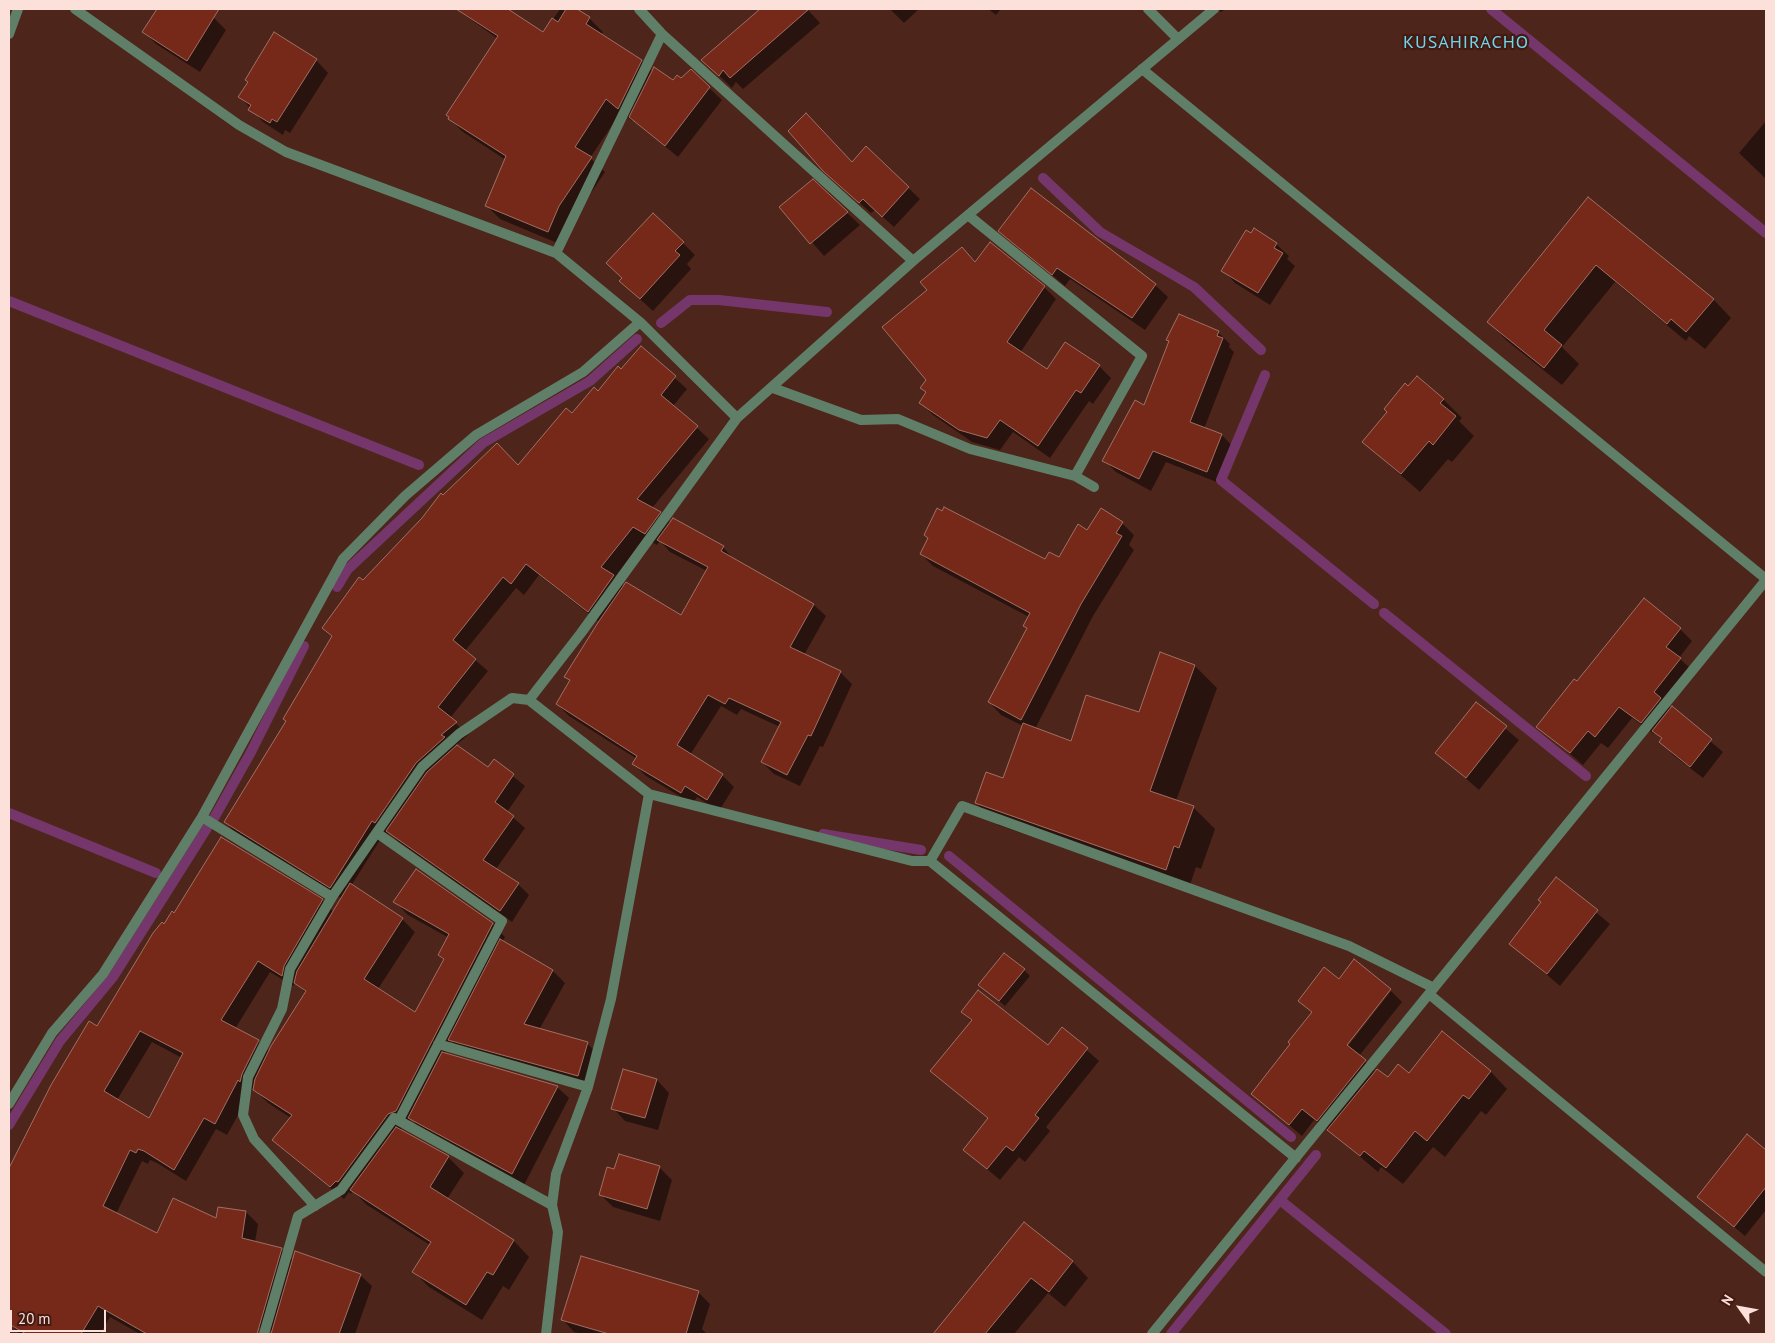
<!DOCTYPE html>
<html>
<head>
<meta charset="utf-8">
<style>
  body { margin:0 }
  #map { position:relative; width:1775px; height:1343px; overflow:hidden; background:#4e251b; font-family:"PT Sans",sans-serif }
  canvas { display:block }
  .frame { position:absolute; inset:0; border:10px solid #fce0da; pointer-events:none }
  .north { position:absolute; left:1715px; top:1283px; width:50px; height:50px; -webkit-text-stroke:4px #431a12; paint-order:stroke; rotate:302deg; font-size:14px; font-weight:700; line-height:20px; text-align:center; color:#fce0da }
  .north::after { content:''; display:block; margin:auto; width:18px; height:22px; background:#fce0da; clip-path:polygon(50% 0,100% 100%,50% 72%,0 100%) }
  .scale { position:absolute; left:10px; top:1310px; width:96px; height:22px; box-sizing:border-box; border:2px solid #fce0da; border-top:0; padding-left:6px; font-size:15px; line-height:18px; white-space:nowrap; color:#fce0da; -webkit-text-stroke:4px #431a12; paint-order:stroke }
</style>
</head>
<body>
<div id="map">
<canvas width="1775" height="1343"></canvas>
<div class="frame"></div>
<div class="north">N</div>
<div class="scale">20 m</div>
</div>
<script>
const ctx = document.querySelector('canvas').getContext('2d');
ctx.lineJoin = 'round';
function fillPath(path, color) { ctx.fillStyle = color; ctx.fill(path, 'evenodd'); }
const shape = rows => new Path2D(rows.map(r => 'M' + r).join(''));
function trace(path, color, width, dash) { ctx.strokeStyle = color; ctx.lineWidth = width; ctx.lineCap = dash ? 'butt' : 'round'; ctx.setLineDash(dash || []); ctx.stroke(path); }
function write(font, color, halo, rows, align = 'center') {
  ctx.font = font + ' "PT Sans",sans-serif'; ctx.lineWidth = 4.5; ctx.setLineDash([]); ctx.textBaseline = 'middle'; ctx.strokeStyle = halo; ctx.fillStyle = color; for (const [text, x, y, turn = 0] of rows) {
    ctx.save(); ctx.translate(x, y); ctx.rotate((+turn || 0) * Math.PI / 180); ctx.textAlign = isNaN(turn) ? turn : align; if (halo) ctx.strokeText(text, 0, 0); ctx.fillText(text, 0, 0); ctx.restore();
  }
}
fillPath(shape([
  [158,9,200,9,214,18,226,30,200,72,156,44,144,32],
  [456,9,506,9,543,34,560,9,575,9,589,18,603,32,601,35,641,61,653,72,673,82,681,79,691,71,722,100,678,157,633,120,632,121,621,112,590,158,605,172,573,220,562,245,500,219,486,205,506,160,463,132,450,119,498,39],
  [762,9,807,9,820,23,743,89,736,82,732,88,703,60],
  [890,9,919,9,904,23],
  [988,9,1001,9,996,15],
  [1218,9,1226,9,1221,12],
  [316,60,328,73,290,133,285,130,283,135,263,122,240,97],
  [1766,121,1766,179,1739,153],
  [866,148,920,199,894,227,875,210,871,213,836,182],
  [813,181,860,225,824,256,781,207],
  [1589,199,1714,300,1731,318,1705,349,1689,336,1686,341,1615,282,1562,347,1579,364,1562,385,1506,340,1489,322],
  [1000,230,1155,285,1168,297,1145,330,1070,279,1065,286],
  [683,243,695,255,687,264,691,269,653,311,633,293,623,278],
  [1276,244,1289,256,1287,259,1295,266,1270,305,1235,283,1223,270],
  [962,248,976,262,1044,287,1056,299,1020,353,1047,371,1099,366,1111,378,1093,404,1089,401,1050,458,1013,432,1000,450,972,442,933,415,921,403,927,393,922,388,927,380,928,290],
  [1218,332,1230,344,1229,347,1234,352,1204,429,1222,435,1234,448,1219,483,1166,462,1151,491,1116,472,1104,460,1144,406],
  [641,348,687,389,673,406,709,439,652,508,671,523,723,547,734,560,814,605,826,616,804,655,840,672,852,684,823,747,820,746,800,786,774,774,762,762,780,727,741,709,737,715,721,706,690,755,722,775,734,787,719,811,697,797,693,804,646,776,634,764,637,759,569,716,557,704,571,682,565,676,599,622,539,575,524,595,516,588,465,651,488,671,450,718,468,735,455,746,489,769,494,761,525,786,507,812,525,828,496,869,518,884,529,895,512,922,399,842,389,832,388,834,385,832,351,886,402,919,415,932,378,989,416,1013,444,960,439,955,449,938,408,915,395,902,492,924,505,937,502,942,553,971,565,983,539,1030,587,1043,599,1056,590,1088,462,1051,451,1041,444,1054,557,1087,569,1098,524,1185,421,1129,411,1119,408,1124,399,1130,448,1157,464,1173,447,1199,514,1241,529,1257,509,1290,503,1286,482,1320,429,1287,414,1272,430,1245,367,1205,353,1191,351,1194,349,1192,344,1199,286,1152,273,1140,291,1118,268,1103,253,1088,227,1135,216,1129,186,1181,157,1163,150,1160,148,1164,142,1161,116,1214,157,1235,246,1212,258,1224,255,1242,281,1249,294,1261,360,1275,372,1286,355,1334,282,1334,283,1330,273,1331,234,1321,227,1334,140,1334,110,1317,100,1334,20,1334,10,1324,16,1311,9,1307,9,1170,52,1086,97,1027,165,925,175,915,322,900,334,912,342,899,237,834,225,822,287,722,333,638,323,628,443,496,519,467,572,414,621,371],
  [645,538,657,545,660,541,670,552,707,571,682,617,624,587,615,577],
  [270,972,293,986,295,982,306,993,270,1052,258,1041,235,1029],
  [152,1042,182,1058,149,1120,117,1100],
  [1443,399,1462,418,1459,421,1474,436,1452,462,1448,459,1420,492,1363,442],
  [1122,523,1134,535,1129,545,1134,550,1093,616,1035,729,1072,742,1139,714,1195,666,1217,688,1176,801,1193,807,1215,829,1201,869,1196,867,1188,891,998,825,976,803,1004,780,1023,726,1001,715,989,702,1028,629,1024,626,1029,617,933,566,921,554,1046,561,1059,558,1088,531],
  [1680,629,1692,641,1679,658,1693,671,1666,704,1723,752,1703,778,1673,755,1661,742,1663,740,1655,732,1654,734,1632,718,1608,748,1601,743,1583,765,1538,726,1577,683],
  [1476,704,1519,740,1479,790,1437,753],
  [1556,879,1610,924,1560,986,1511,944,1543,903],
  [1325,969,1344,1051,1391,991,1402,1002,1359,1056,1376,1072,1388,1079,1409,1075,1442,1033,1491,1072,1507,1089,1486,1115,1481,1111,1445,1157,1433,1147,1403,1184,1381,1167,1378,1172,1330,1131,1314,1120,1302,1136,1252,1094,1292,1044,1313,1013,1299,1000],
  [1024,970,1030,976,1005,1006,986,990],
  [962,1012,1048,1047,1063,1029,1099,1061,1046,1127,1050,1131,1025,1162,1019,1157,1000,1180,965,1150,989,1119,932,1071,972,1022],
  [624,1071,657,1080,669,1093,658,1130,625,1121,613,1108],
  [1747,1136,1766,1152,1766,1210,1745,1236,1698,1197],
  [659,1167,672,1180,660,1221,613,1207,600,1194,615,1170],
  [1024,1224,1073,1262,1088,1278,1065,1307,1048,1293,1014,1334,935,1334],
  [698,1292,710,1304,702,1329,707,1334,583,1334,574,1332,563,1320]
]), '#0007');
trace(shape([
  [1491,9,1766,233],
  [1043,178,1100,232,1194,287,1261,350],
  [9,301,419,465],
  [661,323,690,300,719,300,827,312],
  [1265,375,1221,480,1374,604],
  [337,587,348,569,483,443,590,381,637,339],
  [1384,613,1586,776],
  [9,813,156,873],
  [214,818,251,752,304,646],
  [823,834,921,850],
  [949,856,1291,1137],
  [9,1125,60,1041,113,977,207,828],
  [1280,1200,1446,1334],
  [1171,1334,1316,1155]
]), '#75376b', 10);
const building = shape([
  [157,9,219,9,187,61,142,32,157,9],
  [456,9,508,9,543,32,552,18,558,22,566,9,577,9,590,17,586,24,642,60,618,109,606,99,575,147,592,157,559,206,548,232,485,206,506,156,448,119,449,117,446,115,498,36,456,9],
  [760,9,809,9,730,78,723,70,719,76,701,60,760,9],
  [274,32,317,59,277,122,272,119,270,123,248,110,251,105,238,97,248,82,245,80,274,32],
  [654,67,673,80,677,75,681,78,691,69,710,87,665,146,629,117,654,67],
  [806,113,852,162,866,146,909,187,882,217,863,199,859,203,823,171,788,131,806,113],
  [813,179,848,212,810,244,779,207,813,179],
  [1031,188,1156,284,1132,318,1057,268,1052,275,998,231,1031,188],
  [1588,197,1714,299,1686,332,1671,319,1667,324,1596,265,1544,330,1562,345,1544,368,1487,322,1588,197],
  [653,213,684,242,675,251,680,255,640,299,619,281,622,278,606,263,653,213],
  [1254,228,1277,243,1274,248,1283,253,1258,293,1221,271,1246,230,1251,233,1254,228],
  [990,242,1045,286,1007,342,1047,369,1065,342,1100,365,1081,393,1076,390,1038,446,1000,420,987,438,959,430,919,403,926,392,920,388,926,380,882,327,927,290,920,282,962,247,975,262,990,242],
  [1179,314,1219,331,1217,336,1223,338,1190,422,1222,434,1207,472,1153,451,1139,479,1102,461,1135,400,1144,405,1169,341,1166,340,1179,314],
  [641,346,676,376,661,395,698,426,637,499,661,512,645,534,633,527,601,567,614,575,588,612,526,564,511,584,503,577,453,640,476,659,438,707,457,722,441,735,445,737,416,763,375,823,372,821,330,888,224,822,286,721,283,719,332,636,322,628,359,577,363,580,422,518,441,493,443,495,497,443,518,465,566,408,572,413,594,387,598,391,618,366,621,369,641,346],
  [1417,376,1444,399,1440,403,1456,416,1433,445,1429,441,1401,474,1362,442,1387,412,1384,409,1405,383,1408,386,1417,376],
  [944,507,1045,559,1049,552,1059,557,1078,524,1087,530,1101,508,1123,522,1116,533,1122,536,1081,604,1021,720,988,702,1027,628,1023,626,1030,613,920,554,928,538,924,535,937,508,942,511,944,507],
  [673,518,724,546,721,551,814,604,790,647,841,671,811,736,808,735,787,775,761,762,781,722,729,698,725,704,708,695,677,745,723,774,707,800,685,786,681,793,632,764,637,756,556,704,570,680,564,677,599,621,626,582,681,615,708,567,657,540,673,518],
  [1644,598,1681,628,1666,647,1681,658,1654,692,1661,698,1641,723,1619,707,1595,737,1588,731,1570,753,1536,727,1574,679,1577,681,1644,598],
  [1160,652,1195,665,1150,791,1194,806,1179,848,1174,846,1166,870,975,803,986,772,1003,778,1023,723,1071,741,1086,695,1139,712,1160,652],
  [1476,702,1507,726,1466,778,1435,753,1476,702],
  [1672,706,1712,739,1690,767,1659,742,1662,738,1652,731,1672,706],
  [457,745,488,767,494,759,514,774,495,802,514,816,483,860,519,883,500,911,386,831,427,772,457,745],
  [221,837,323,899,284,966,282,976,258,961,221,1020,259,1040,242,1074,240,1082,238,1080,215,1124,204,1118,174,1170,144,1151,138,1149,136,1153,130,1150,103,1206,157,1233,173,1198,216,1218,218,1207,246,1211,242,1238,282,1248,257,1334,147,1334,98,1306,81,1334,26,1334,9,1324,9,1168,51,1085,89,1021,97,1026,153,933,162,922,164,924,172,911,174,913,221,837],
  [140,1031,183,1053,149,1118,104,1091,140,1031],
  [416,869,493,923,396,1111,388,1114,338,1182,336,1181,330,1187,272,1140,292,1115,253,1090,255,1079,271,1046,306,991,294,983,297,971,350,883,403,918,364,979,415,1012,444,959,438,955,449,934,393,902,416,869],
  [1556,877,1598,910,1547,974,1509,944,1541,902,1538,900,1556,877],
  [500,939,553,970,524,1024,588,1042,578,1076,448,1040,500,939],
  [1004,953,1025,969,999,1001,978,985,1004,953],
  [1354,959,1391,989,1347,1045,1366,1060,1317,1121,1302,1109,1289,1125,1251,1094,1290,1044,1288,1042,1312,1012,1298,1001,1324,967,1339,979,1354,959],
  [978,990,1048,1045,1062,1027,1088,1048,1035,1115,1039,1118,1013,1151,1006,1146,987,1169,963,1150,988,1118,930,1071,972,1020,961,1012,978,990],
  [1442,1031,1491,1071,1469,1099,1463,1095,1427,1141,1415,1131,1386,1168,1364,1151,1360,1156,1327,1130,1377,1069,1388,1077,1398,1064,1409,1073,1442,1031],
  [442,1052,558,1086,512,1174,408,1118,442,1052],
  [623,1069,657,1079,645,1118,611,1109,623,1069],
  [396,1127,449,1156,430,1187,514,1240,493,1275,487,1272,466,1305,412,1272,431,1242,350,1190,396,1127],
  [1747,1134,1766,1150,1766,1187,1734,1227,1697,1197,1747,1134],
  [619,1154,660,1166,647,1209,599,1195,607,1167,614,1169,619,1154],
  [1024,1222,1073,1261,1049,1292,1031,1278,985,1334,933,1334,1024,1222],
  [295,1251,361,1274,339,1334,271,1334,295,1251],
  [581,1256,699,1291,686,1334,609,1334,561,1320,581,1256]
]);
fillPath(building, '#772919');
trace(building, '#a06f64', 1);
trace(shape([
  [75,9,239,125,286,152,556,253,640,322,737,418],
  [639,9,662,34,913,261],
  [1148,9,1178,39],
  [1214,9,913,261,737,418,581,633,529,700,649,794,912,861,930,861,962,806,1349,946,1434,988],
  [9,34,18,9],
  [1142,69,1766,579],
  [968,215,1142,356,1075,476],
  [556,253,662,34],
  [773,388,861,420,898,419,970,449,1075,476,1094,487],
  [202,817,332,897],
  [377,833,502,921,399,1120],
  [930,861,1296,1158],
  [1429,994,1766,1272],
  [438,1044,588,1087],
  [9,1104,52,1033,103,974,202,817,343,559,405,496,476,435,583,372,640,322],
  [315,1206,254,1139,243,1115,248,1077,282,1009,290,969,332,897,422,767,459,734,512,698,529,700],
  [264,1334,298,1216,341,1190,394,1118,552,1205],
  [546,1334,558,1232,552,1205,556,1174,588,1087,611,999,649,794],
  [1152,1334,1766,580]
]), '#5f7f68', 10);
ctx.letterSpacing = '1px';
write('18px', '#6fd5eb', '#431a12', [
  ["KUSAHIRACHO",1466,43]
]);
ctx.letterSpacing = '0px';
</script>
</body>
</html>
